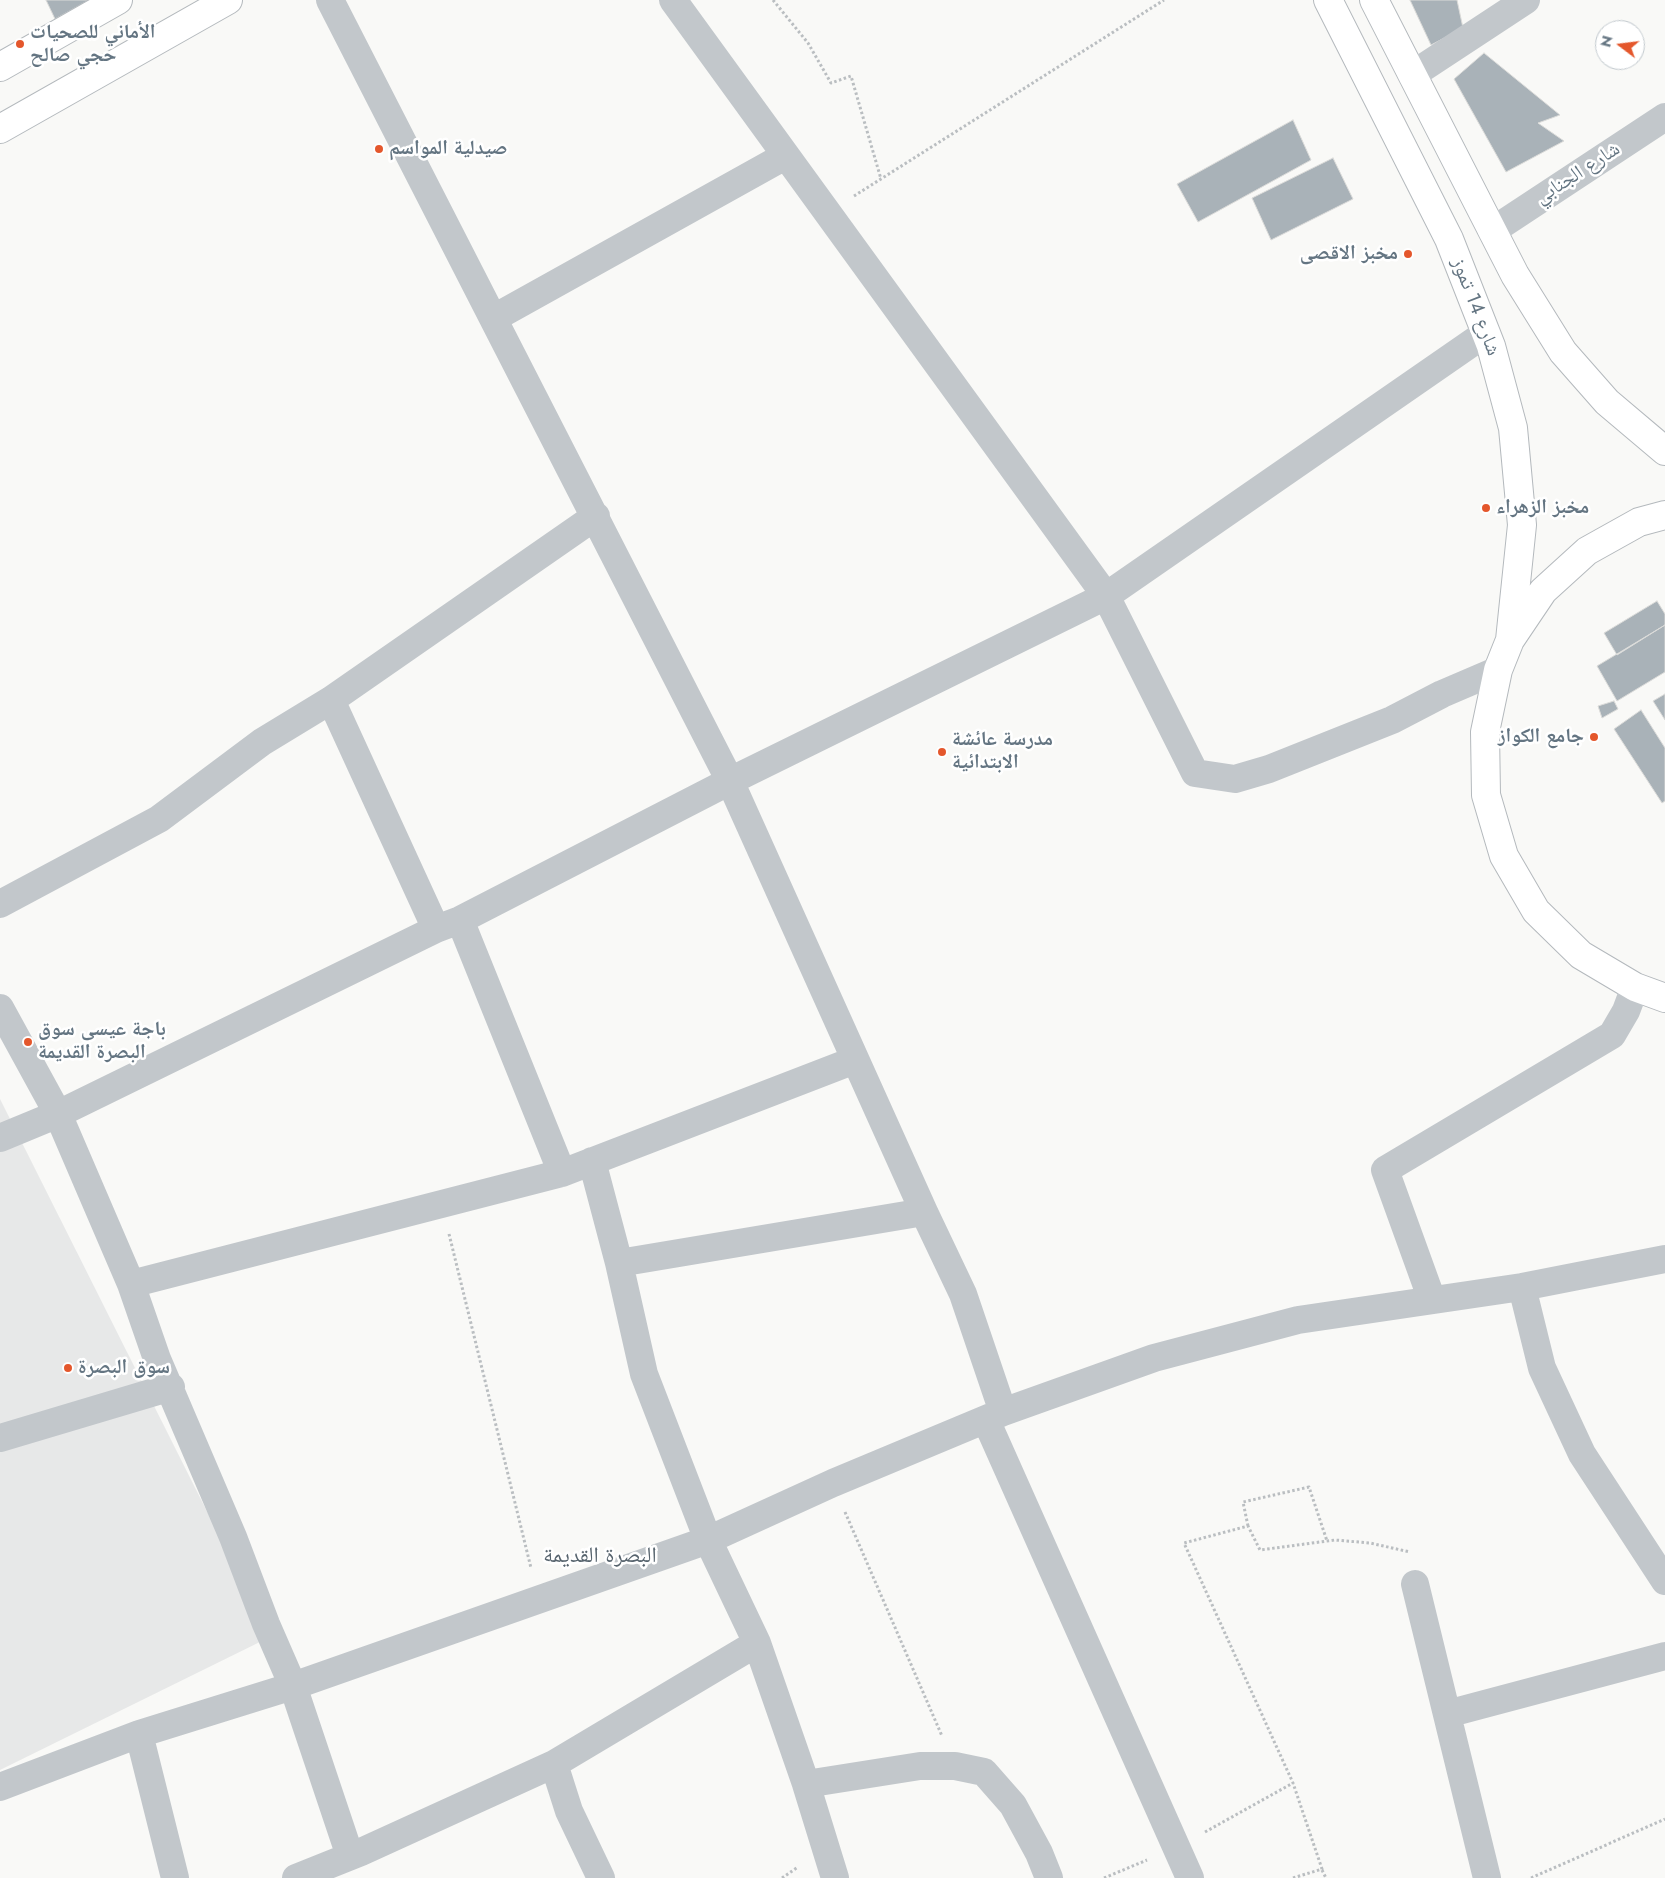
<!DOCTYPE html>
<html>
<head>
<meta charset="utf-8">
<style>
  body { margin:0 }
  #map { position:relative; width:1665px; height:1878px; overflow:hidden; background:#f9f9f7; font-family:Jost,sans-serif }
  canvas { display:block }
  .north { position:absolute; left:1595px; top:20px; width:50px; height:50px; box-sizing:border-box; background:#fff; border:1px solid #c1c8cd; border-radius:50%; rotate:285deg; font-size:14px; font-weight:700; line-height:20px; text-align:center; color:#647582 }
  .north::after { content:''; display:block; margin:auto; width:18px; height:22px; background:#e4572c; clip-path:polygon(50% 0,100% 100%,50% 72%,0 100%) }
</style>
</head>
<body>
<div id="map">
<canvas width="1665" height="1878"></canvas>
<div class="north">N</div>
</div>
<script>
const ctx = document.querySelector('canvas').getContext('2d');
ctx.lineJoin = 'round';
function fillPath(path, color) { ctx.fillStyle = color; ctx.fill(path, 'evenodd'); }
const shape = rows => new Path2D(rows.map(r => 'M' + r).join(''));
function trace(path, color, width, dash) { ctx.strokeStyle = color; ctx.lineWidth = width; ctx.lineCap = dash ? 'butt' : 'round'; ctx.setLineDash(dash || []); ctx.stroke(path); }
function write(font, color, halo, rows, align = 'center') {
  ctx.font = font + ' Jost,"Noto Naskh Arabic",sans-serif'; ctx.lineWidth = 5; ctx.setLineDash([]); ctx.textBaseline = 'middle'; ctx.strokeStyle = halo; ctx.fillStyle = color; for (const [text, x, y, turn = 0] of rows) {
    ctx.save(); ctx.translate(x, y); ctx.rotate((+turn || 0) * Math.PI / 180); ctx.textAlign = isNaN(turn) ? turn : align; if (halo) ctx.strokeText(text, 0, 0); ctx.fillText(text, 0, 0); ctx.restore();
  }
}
fillPath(shape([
  [0,1099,270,1637,0,1770]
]), '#e7e8e8');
const building = shape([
  [46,0,89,0,55,19,46,0],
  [1410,0,1457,0,1463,28,1431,45,1410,0],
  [1484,53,1560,115,1538,123,1564,141,1506,172,1454,79,1484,53],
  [1293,120,1311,160,1198,222,1177,184,1293,120],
  [1333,158,1353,199,1271,240,1252,198,1333,158],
  [1657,601,1665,614,1665,625,1617,655,1604,633,1657,601],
  [1665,625,1665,672,1617,701,1597,666,1665,625],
  [1665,694,1665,720,1653,701,1665,694],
  [1614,701,1618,709,1602,718,1598,706,1614,701],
  [1641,710,1665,748,1665,801,1662,803,1614,729,1641,710]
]);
fillPath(building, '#a9b2b8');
trace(building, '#dbdbd9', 1);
const major = shape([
  [1328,0,1449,239,1491,346,1513,428,1522,525,1510,640],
  [1374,0,1515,275,1563,352,1607,402,1665,451],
  [0,67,118,0],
  [0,129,228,0],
  [1665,515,1639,522,1587,551,1543,591,1510,640,1498,670,1485,732,1486,795,1504,856,1536,911,1581,955,1635,987,1665,998]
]);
trace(major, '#b4b9bd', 30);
trace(shape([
  [773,0,808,43,831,83,851,76,881,179],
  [854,196,1164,0],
  [449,1234,531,1568],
  [845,1512,942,1736],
  [1248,1526,1243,1502,1309,1487,1327,1541],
  [1205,1832,1293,1783],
  [1322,1870,1326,1878],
  [782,1878,798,1867],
  [1104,1878,1147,1860],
  [1293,1878,1322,1869,1293,1783,1184,1543,1248,1526,1260,1550,1335,1540,1370,1543,1410,1552],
  [1531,1878,1665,1819]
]), '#babec1', 3, [2.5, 2.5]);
trace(shape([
  [330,0,730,781,924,1212,963,1294,1003,1412],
  [673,0,1106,596,1195,773,1235,779,1269,769,1392,720,1442,694,1498,670],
  [1412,75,1526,0],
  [1492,231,1665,117],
  [494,318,785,156],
  [331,700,436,929],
  [0,904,159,819,262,742,331,700,596,516],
  [460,920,562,1173],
  [0,1008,58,1114,131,1284,157,1359,233,1537,266,1624,293,1686,350,1856],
  [0,1138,58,1114,436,929,460,920,730,781,1106,596,1486,333],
  [592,1161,619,1263,644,1374,708,1540,757,1643,806,1784,835,1878],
  [619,1263,924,1212],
  [131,1284,562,1173,855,1060],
  [1522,1287,1542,1368,1582,1454,1665,1581],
  [1432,1300,1385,1170,1612,1035,1626,1011,1635,987],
  [986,1420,1190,1878],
  [0,1438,171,1387],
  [1415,1584,1487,1878],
  [1447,1714,1665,1656],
  [139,1734,175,1878],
  [554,1764,569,1811,601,1878],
  [806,1784,920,1766,955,1766,984,1772,1013,1805,1039,1853,1049,1878],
  [0,1787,139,1734,293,1686,708,1540,833,1483,1003,1412,1154,1358,1298,1320,1522,1287,1665,1259],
  [296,1878,361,1852,554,1764,757,1643]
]), '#c2c7cb', 28);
trace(major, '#fff', 28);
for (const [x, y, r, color] of [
  [20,44,5,"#e4572c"],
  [379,149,5,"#e4572c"],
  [1408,254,5,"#e4572c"],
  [1486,508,5,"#e4572c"],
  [1594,737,5,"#e4572c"],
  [942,752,5,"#e4572c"],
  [28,1042,5,"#e4572c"],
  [68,1368,5,"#e4572c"]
]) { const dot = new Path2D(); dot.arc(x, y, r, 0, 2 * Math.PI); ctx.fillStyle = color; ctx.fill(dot); trace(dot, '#fff', 2); }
write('bold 20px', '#647582', '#fff', [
  ["الأماني للصحيات",30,33],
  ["حجي صالح",30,56],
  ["صيدلية المواسم",389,149],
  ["مخبز الاقصى",1398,254,"right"],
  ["مخبز الزهراء",1496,508],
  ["جامع الكواز",1584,737,"right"],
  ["مدرسة عائشة",952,740],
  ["الابتدائية",952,763],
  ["باجة عيسى سوق",38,1030],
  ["البصرة القديمة",38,1053],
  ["سوق البصرة",78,1368]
], 'left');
write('20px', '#647582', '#fff', [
  ["شارع الجنابي",1578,174,-33],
  ["شارع 14 تموز",1475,307,69]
]);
write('22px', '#56636d', '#fff', [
  ["البصرة القديمة",600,1557]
]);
</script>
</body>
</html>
